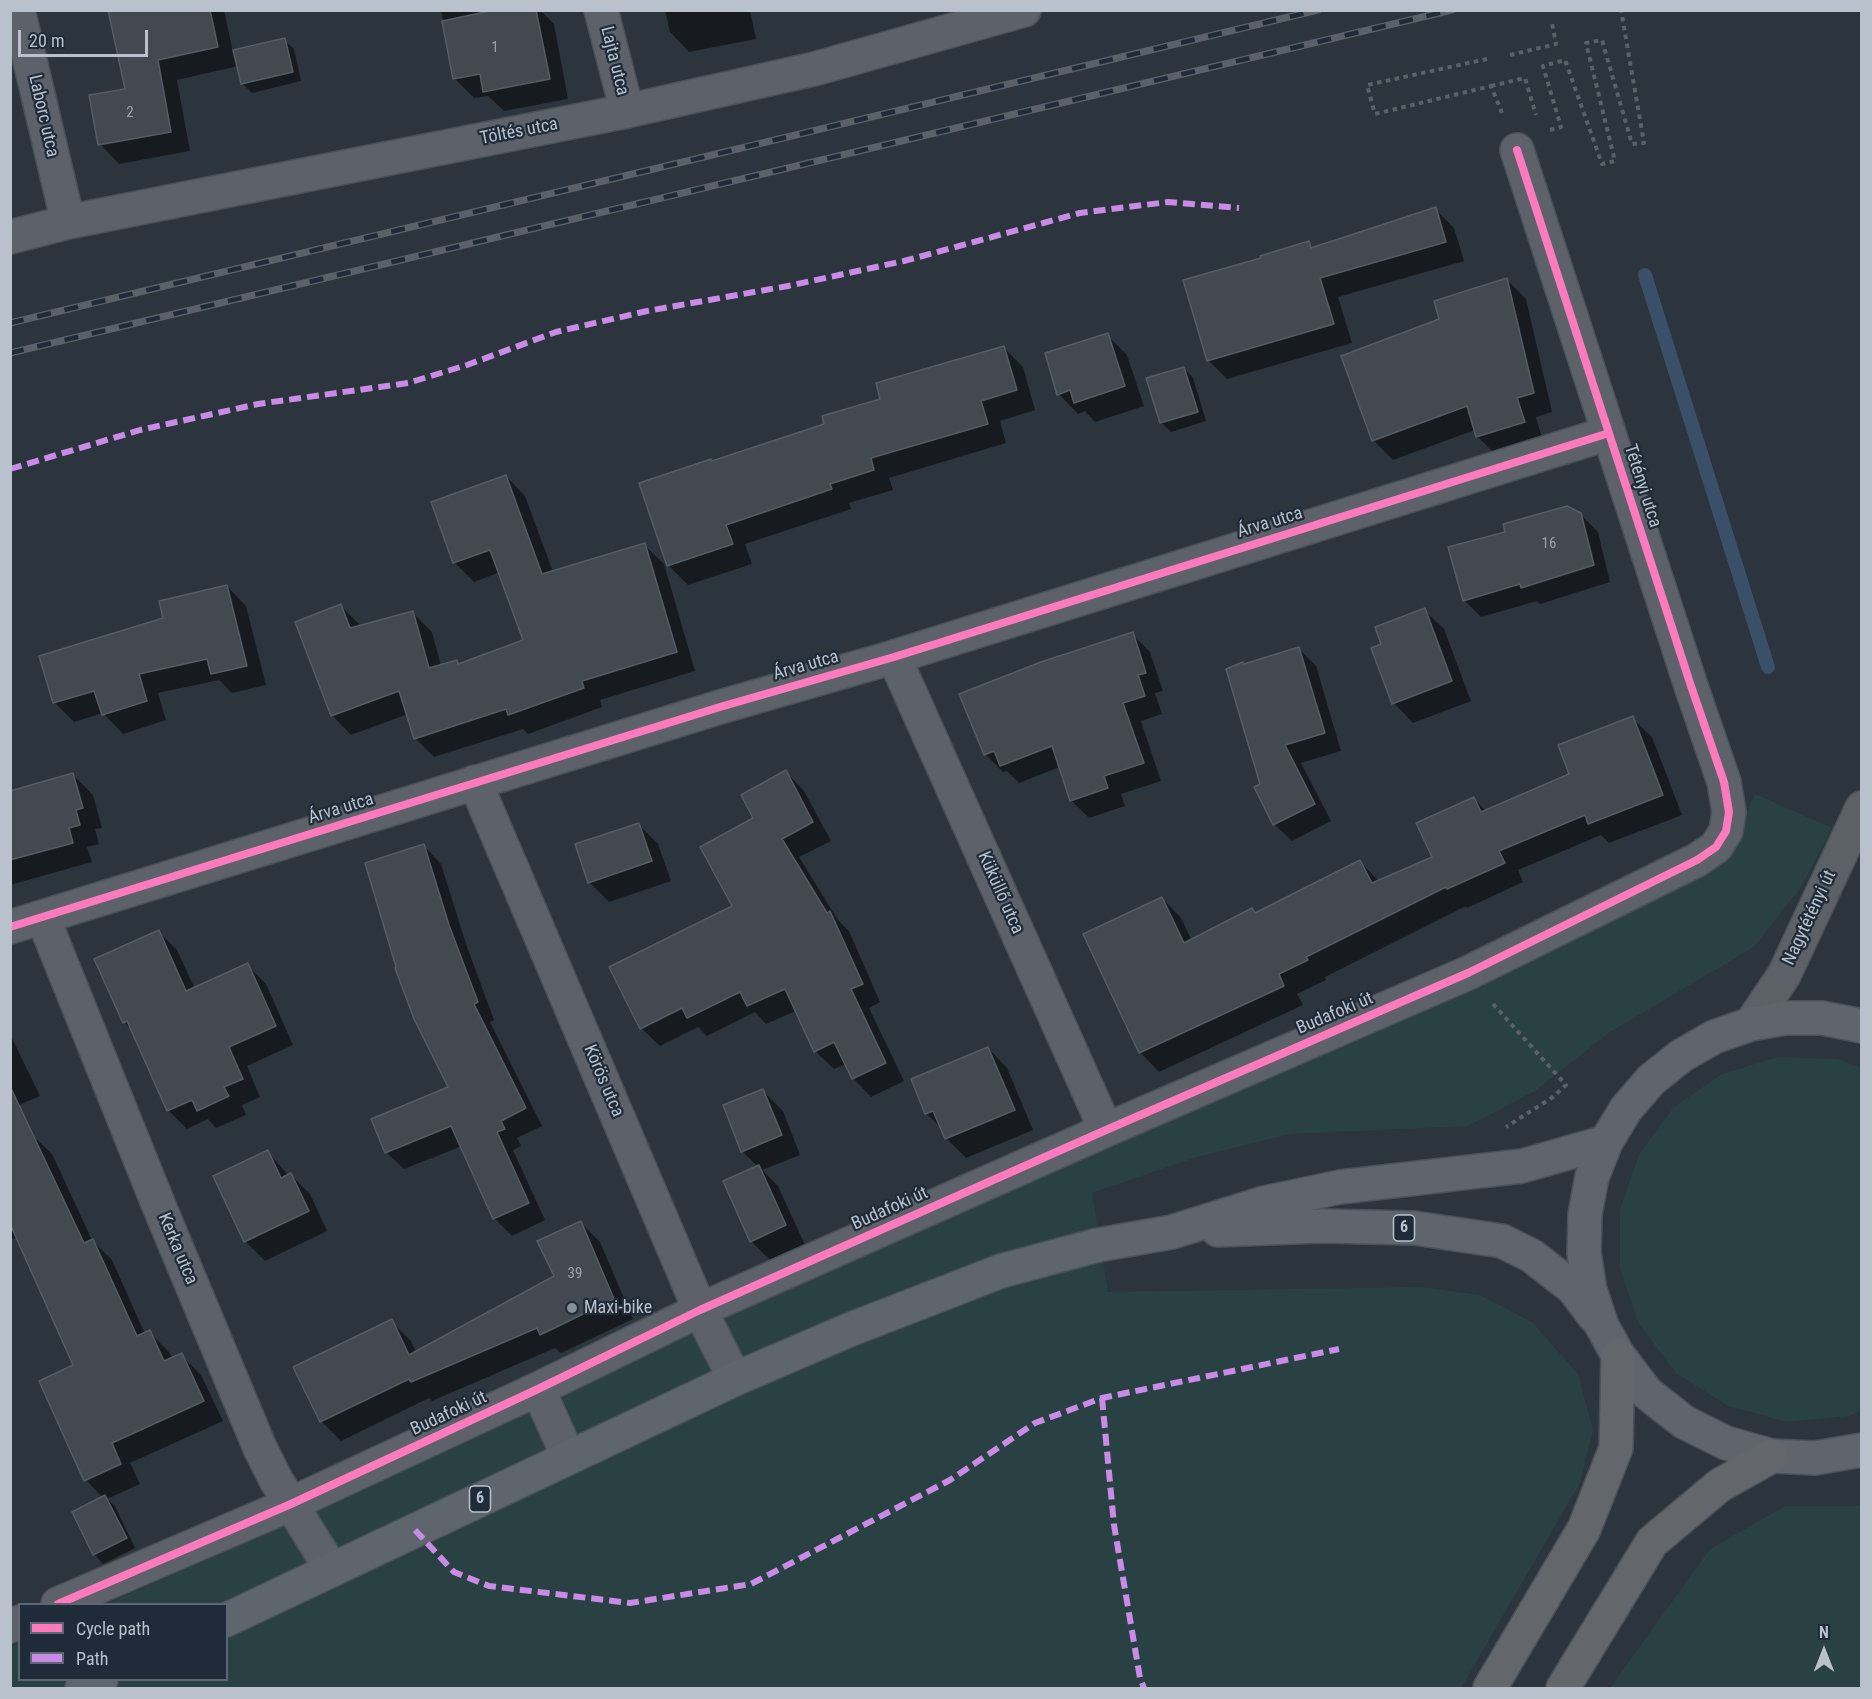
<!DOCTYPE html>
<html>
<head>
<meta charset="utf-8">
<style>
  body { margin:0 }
  #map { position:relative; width:1872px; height:1699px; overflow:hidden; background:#2c343d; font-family:"Roboto Condensed",sans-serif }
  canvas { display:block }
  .frame { position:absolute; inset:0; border:12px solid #b8c1cc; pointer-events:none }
  .legend { position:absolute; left:18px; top:1603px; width:210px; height:78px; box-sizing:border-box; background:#1f2b38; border:2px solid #5c6773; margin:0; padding:8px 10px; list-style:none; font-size:18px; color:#b8c1cc }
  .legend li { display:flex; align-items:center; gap:12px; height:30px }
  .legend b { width:30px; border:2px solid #5c6773 }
  .north { position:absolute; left:1794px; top:1621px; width:60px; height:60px; -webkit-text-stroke:4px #1f2b38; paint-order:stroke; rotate:0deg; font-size:16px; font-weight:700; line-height:24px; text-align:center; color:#b8c1cc }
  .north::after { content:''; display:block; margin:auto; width:21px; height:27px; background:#b8c1cc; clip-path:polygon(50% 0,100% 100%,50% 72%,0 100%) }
  .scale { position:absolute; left:18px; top:30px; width:130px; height:27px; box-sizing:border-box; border:3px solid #b8c1cc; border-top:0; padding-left:8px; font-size:18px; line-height:21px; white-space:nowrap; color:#b8c1cc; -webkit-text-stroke:4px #1f2b38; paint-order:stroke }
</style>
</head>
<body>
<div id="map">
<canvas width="1872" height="1699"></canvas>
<div class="frame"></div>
<ul class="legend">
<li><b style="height:8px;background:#fd7abc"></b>Cycle path</li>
<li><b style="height:8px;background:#ca8be6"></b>Path</li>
</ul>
<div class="north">N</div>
<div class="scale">20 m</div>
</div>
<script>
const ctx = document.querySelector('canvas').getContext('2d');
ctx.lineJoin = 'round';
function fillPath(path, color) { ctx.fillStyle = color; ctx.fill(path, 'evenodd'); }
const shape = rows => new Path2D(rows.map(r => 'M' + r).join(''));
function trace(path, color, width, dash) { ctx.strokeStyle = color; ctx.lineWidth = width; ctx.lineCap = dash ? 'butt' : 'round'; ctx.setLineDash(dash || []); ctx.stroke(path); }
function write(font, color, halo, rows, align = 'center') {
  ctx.font = font + ' "Roboto Condensed",sans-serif'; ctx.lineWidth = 4.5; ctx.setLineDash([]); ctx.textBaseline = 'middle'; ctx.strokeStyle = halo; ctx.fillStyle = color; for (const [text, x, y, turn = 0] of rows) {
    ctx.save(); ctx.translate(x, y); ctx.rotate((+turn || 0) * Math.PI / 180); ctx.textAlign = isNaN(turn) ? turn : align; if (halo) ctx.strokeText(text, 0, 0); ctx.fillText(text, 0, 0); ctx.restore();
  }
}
fillPath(shape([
  [1755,794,1832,828,1801,887,1754,947,1610,1032,1535,1091,1468,1126,1291,1134,1194,1158,1092,1193,1108,1292,1421,1287,1480,1295,1532,1322,1578,1374,1593,1430,1580,1483,1461,1688,11,1688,10,1647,19,1643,20,1680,226,1680,226,1604,106,1604,331,1505,520,1417,735,1310,1249,1086,1686,885,1723,863],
  [1778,1057,1838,1059,1861,1068,1862,1410,1849,1416,1787,1422,1728,1406,1676,1373,1639,1324,1620,1269,1620,1210,1639,1154,1674,1107,1722,1074],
  [1785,1506,1861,1506,1861,1688,1610,1688,1710,1549]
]), '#294143');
fillPath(shape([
  [109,10,224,10,233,52,284,40,294,49,301,81,252,93,242,83,238,66,177,80,190,151,119,164,100,144,127,90],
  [441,10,540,10,554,24,568,99,504,111,488,96,474,98,455,79],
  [665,10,750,10,756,39,689,52,670,32],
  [1435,209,1454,228,1464,261,1338,297,1352,343,1227,379,1208,360,1263,259,1308,243,1314,249],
  [1507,280,1526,299,1552,412,1536,417,1543,442,1497,456,1477,436,1475,430,1393,460,1373,440,1441,320],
  [1107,335,1127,355,1144,406,1095,422,1085,411,1078,414,1059,394],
  [1003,347,1023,367,1035,410,1000,421,1006,443,889,478,893,490,849,503,851,509,745,544,752,564,688,585,668,565,712,462,826,425],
  [1184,368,1193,378,1206,421,1171,432,1161,422],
  [506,476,525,496,553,572,644,545,664,564,695,671,600,700,602,707,528,734,523,729,434,757,415,738,408,714,351,735,332,715,341,606,361,626,413,613,432,632,441,666,456,661,460,665,525,641,500,572,474,582,454,562],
  [1580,514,1598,532,1610,582,1540,604,1537,601,1481,617,1464,600],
  [227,586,246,606,266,685,232,693,219,680,158,693,166,720,123,734,103,713,74,722,54,702],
  [1424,610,1444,629,1471,701,1413,723,1394,703,1383,645],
  [1132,634,1150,652,1163,691,1155,693,1162,714,1141,721,1161,781,1121,794,1125,806,1089,818,1071,800,1060,767,1019,783,1007,771,1003,772,985,754],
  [1299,649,1316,666,1341,751,1301,763,1331,821,1292,841,1274,824,1262,785,1244,665],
  [1632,718,1652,737,1682,815,1609,843,1601,835,1518,870,1523,882,1467,908,1466,906,1325,977,1326,980,1297,994,1303,1005,1159,1072,1140,1052,1162,898,1181,918,1192,941,1252,910,1256,914,1360,862,1379,881,1434,858,1474,799,1486,811,1571,775],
  [786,772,804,791,831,841,799,857,838,920,849,931,880,1002,869,1008,904,1081,871,1097,853,1078,846,1064,834,1069,815,1051,796,1011,766,1024,755,1012,707,1036,698,1027,660,1046,641,1028,734,907,755,819],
  [73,775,93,795,102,828,95,829,99,844,87,847,92,862,10,885,10,792],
  [638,824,658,844,671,881,609,902,589,882],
  [424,846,441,864,466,944,494,1020,490,1022,542,1126,517,1138,521,1146,513,1150,545,1220,512,1236,494,1218,462,1146,404,1169,386,1152,450,1088],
  [159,932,177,950,195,989,247,965,266,984,293,1045,247,1066,260,1097,242,1105,246,1115,216,1128,208,1119,187,1129,168,1110,133,1031,124,1022],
  [10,1034,40,1096,10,1109],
  [988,1048,1007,1068,1033,1130,966,1158,946,1138,943,1130,926,1113],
  [763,1091,783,1111,800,1155,762,1170,778,1186,805,1245,771,1261,751,1241,758,1167,742,1151],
  [32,1135,52,1154,92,1240,112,1260,145,1334,149,1332,169,1352,173,1359,181,1355,201,1375,223,1421,130,1463,140,1484,107,1499,115,1506,135,1548,103,1564,94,1554,103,1498,86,1480,75,1366,18,1237,10,1240,10,1145],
  [268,1152,289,1176,291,1175,310,1194,327,1231,265,1261,245,1241],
  [581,1223,600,1242,633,1319,561,1353,555,1348,432,1401,429,1398,341,1441,321,1421,295,1368,391,1321,411,1341,416,1352,556,1277]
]), '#0007');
trace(shape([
  [1645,275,1768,667]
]), '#3a5068', 14);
const building = shape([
  [108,10,210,10,218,47,158,60,171,132,98,145,89,95,125,89,108,10],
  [495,10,536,10,550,79,483,92,480,74,453,79,442,21,495,10],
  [285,38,293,72,241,84,233,50,285,38],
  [1436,207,1446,242,1320,278,1334,324,1207,361,1183,280,1261,258,1260,256,1309,241,1311,248,1436,207],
  [1507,278,1534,393,1517,398,1525,422,1476,437,1467,406,1372,441,1341,356,1439,319,1434,301,1507,278],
  [1108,333,1125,386,1074,403,1070,390,1057,395,1045,353,1108,333],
  [1004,346,1017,390,981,401,988,424,871,458,874,470,830,484,832,489,726,525,733,544,667,566,639,483,711,459,712,461,824,424,822,416,880,399,876,383,1004,346],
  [1184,367,1198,412,1160,423,1146,378,1184,367],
  [506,475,542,574,645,543,677,652,582,681,584,688,508,715,506,709,414,739,399,691,331,716,295,622,341,604,350,628,413,611,429,668,457,660,458,664,523,640,490,550,453,563,431,502,506,475],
  [1567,506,1581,513,1594,565,1521,588,1520,584,1463,601,1448,547,1505,532,1503,524,1567,506],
  [227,585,247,666,211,674,207,659,139,674,147,701,102,715,94,691,53,703,39,656,163,618,159,601,227,585],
  [1425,608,1452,681,1392,704,1371,648,1381,644,1375,627,1425,608],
  [1133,632,1146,673,1138,675,1145,696,1123,703,1144,763,1104,776,1108,788,1070,801,1052,746,1000,766,994,751,984,755,959,694,1041,662,1133,632],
  [1299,647,1325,733,1285,745,1315,804,1273,825,1254,787,1260,784,1226,669,1243,662,1244,664,1299,647],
  [1633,716,1663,795,1588,824,1585,815,1499,851,1505,863,1447,889,1446,887,1306,957,1308,960,1279,974,1284,986,1139,1053,1083,934,1162,897,1184,943,1252,908,1255,913,1360,860,1372,883,1432,857,1416,823,1474,797,1481,812,1569,774,1558,745,1633,716],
  [786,770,813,822,782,839,827,913,830,911,863,984,851,989,886,1063,852,1079,834,1042,814,1052,785,989,747,1006,740,992,687,1018,682,1008,640,1029,609,967,732,906,700,847,753,818,741,795,786,770],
  [73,773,83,808,76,810,80,825,69,828,73,843,10,860,10,791,73,773],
  [639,823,652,861,588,883,575,844,639,823],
  [424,844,449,925,478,1002,474,1004,526,1108,501,1121,505,1129,497,1132,529,1203,493,1219,451,1126,385,1153,371,1119,448,1087,414,1019,395,968,396,967,365,863,424,844],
  [159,930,186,991,248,963,276,1026,229,1047,243,1079,224,1087,229,1096,197,1111,192,1100,167,1111,127,1021,123,1023,94,959,159,930],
  [988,1047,1015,1110,945,1139,933,1111,925,1114,911,1079,988,1047],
  [10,1086,84,1243,93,1239,137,1336,150,1330,164,1361,182,1353,204,1401,112,1443,121,1464,84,1481,39,1381,73,1365,10,1224,10,1086],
  [763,1089,782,1135,741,1152,723,1105,763,1089],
  [268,1150,281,1178,291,1173,309,1211,244,1242,213,1176,268,1150],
  [759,1165,786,1225,750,1242,723,1181,759,1165],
  [581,1221,614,1299,540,1335,537,1328,411,1382,409,1379,320,1422,293,1367,392,1319,409,1355,554,1276,537,1241,581,1221],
  [105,1495,127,1538,93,1555,72,1512,105,1495]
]);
fillPath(building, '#424950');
trace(building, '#555c64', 1.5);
const street = shape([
  [18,10,68,222],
  [601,10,627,111],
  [10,237,68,222,627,111,814,69,1024,10],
  [894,657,1106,1130],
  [475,782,700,1310,735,1379],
  [43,918,159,1206,260,1448,276,1480,332,1570],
  [10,927,720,707,894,657,1609,433],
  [538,1389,568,1456],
  [58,1604,291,1504,538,1389,700,1310,1106,1130,1468,973,1697,860,1716,847,1726,831,1729,812,1724,782,1691,686,1517,150],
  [10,1626,20,1622]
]);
const secondary = shape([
  [1751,1024,1784,975,1862,808]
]);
const primary = shape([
  [1862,1026,1822,1018,1786,1018,1751,1024,1714,1037,1681,1056,1651,1080,1626,1109,1606,1142,1592,1177,1585,1214,1584,1253,1590,1290,1602,1326,1618,1355,1647,1393,1684,1422,1726,1443,1772,1456,1815,1458,1862,1450],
  [1218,1230,1321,1226,1414,1228,1502,1241,1532,1256,1573,1288,1595,1317],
  [226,1620,735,1379,849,1330,1001,1271,1098,1245,1172,1232,1264,1203,1340,1187,1522,1166,1606,1142],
  [82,1688,101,1680]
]);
const highway = shape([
  [1490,1688,1584,1529,1616,1448,1618,1355],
  [1563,1688,1652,1542,1720,1485,1772,1456]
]);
trace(street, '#4b5057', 36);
trace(secondary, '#4b5057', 36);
trace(primary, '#4a5159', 36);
trace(highway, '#495058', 36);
trace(shape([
  [1510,55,1556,44,1552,23],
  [1487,59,1367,85,1375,114,1491,86,1502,113],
  [1491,86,1525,78,1536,115],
  [1550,130,1561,127,1543,66,1565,60,1602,164,1615,161,1586,43,1602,40,1632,144,1644,143,1621,10],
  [1493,1004,1566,1085,1553,1097,1506,1127]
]), '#5a6166', 4, [4.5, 4.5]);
trace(street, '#5d626a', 33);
trace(secondary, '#5c6168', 33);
trace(primary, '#5f656c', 33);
trace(highway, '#63666a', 33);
const rail = shape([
  [10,323,1318,10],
  [10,353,1452,10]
]);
trace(rail, '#5b6168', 7);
trace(rail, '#1f2b38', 4.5, [14]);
trace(shape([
  [10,469,140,430,258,404,408,383,467,365,556,332,647,311,788,286,904,261,1080,213,1168,202,1239,208],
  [1102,1398,1114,1525,1140,1678,1144,1688],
  [415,1530,454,1572,489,1586,630,1603,751,1584,950,1480,1035,1423,1102,1398,1339,1349]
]), '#ca8be6', 6, [12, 6]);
trace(shape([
  [10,927,720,707,894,657,1609,433],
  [58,1604,291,1504,538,1389,700,1310,1106,1130,1468,973,1697,860,1716,847,1726,831,1729,812,1724,782,1691,686,1517,150]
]), '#fd7abc', 8);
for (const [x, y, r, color] of [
  [572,1308,6,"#87909a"]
]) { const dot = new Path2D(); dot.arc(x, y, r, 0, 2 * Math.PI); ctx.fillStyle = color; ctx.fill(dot); trace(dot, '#1f2b38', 2); }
write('15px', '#9aa3ad', null, [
  ["1",495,48],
  ["2",130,113],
  ["16",1549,544],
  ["39",575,1274]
]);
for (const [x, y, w] of [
  [1404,1228,21],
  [480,1499,21]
]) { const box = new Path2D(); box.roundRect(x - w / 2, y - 13, w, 26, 4.5); ctx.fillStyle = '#1f2b38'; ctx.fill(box); trace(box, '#b8c1cc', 1.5); }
write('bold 16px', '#b8c1cc', null, [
  ["6",1404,1228],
  ["6",480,1499]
]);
write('18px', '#b8c1cc', '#1f2b38', [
  ["Lajta utca",614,61,76],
  ["Laborc utca",43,116,77],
  ["Töltés utca",519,132,-11],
  ["Tétényi utca",1642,486,72],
  ["Árva utca",1270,523,-17],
  ["Árva utca",806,666,-16],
  ["Árva utca",341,809,-17],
  ["Küküllő utca",1000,893,66],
  ["Nagytétényi út",1810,918,-65],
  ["Budafoki út",1335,1014,-23],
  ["Körös utca",603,1081,67],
  ["Budafoki út",890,1209,-24],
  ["Kerka utca",177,1249,67],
  ["Budafoki út",449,1414,-25]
]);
write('18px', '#b8c1cc', '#1f2b38', [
  ["Maxi-bike",584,1308]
], 'left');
</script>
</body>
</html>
